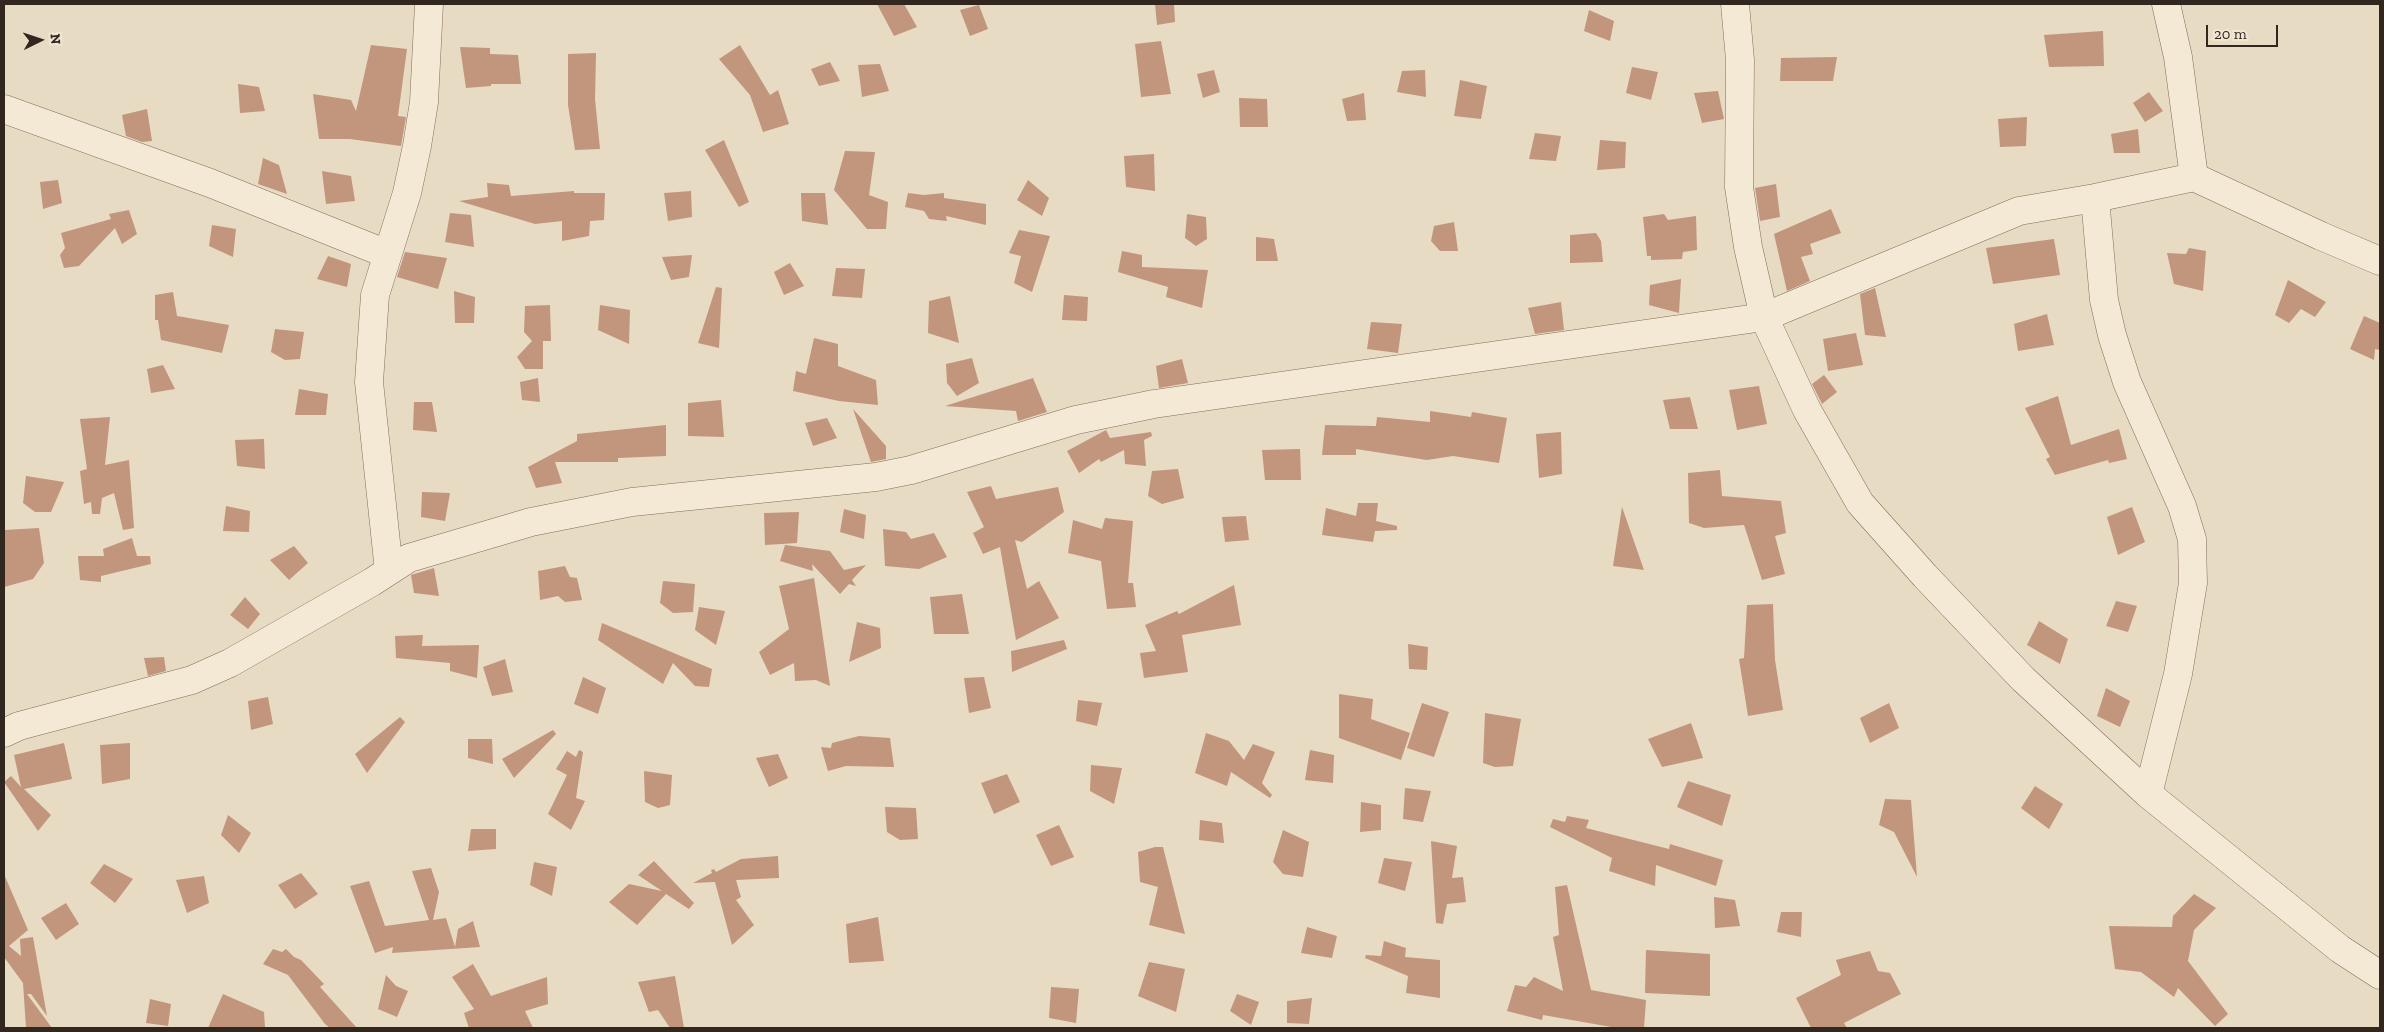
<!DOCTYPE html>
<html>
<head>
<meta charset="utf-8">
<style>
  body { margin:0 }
  #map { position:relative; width:2384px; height:1032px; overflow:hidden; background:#e8dbc3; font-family:"Zilla Slab",serif }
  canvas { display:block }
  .frame { position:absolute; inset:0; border:5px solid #32271e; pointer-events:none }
  .north { position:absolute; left:15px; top:15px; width:50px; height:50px; -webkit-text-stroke:4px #f1e6d2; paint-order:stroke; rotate:86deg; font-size:14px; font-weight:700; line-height:20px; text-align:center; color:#32271e }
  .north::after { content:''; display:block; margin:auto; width:18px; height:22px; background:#32271e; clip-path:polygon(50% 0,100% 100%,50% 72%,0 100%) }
  .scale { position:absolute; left:2206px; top:25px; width:72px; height:22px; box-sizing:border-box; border:2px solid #32271e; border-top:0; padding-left:6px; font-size:15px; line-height:18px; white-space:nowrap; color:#32271e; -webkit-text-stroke:4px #f1e6d2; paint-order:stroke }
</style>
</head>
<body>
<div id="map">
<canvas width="2384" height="1032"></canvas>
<div class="frame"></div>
<div class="north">N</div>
<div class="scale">20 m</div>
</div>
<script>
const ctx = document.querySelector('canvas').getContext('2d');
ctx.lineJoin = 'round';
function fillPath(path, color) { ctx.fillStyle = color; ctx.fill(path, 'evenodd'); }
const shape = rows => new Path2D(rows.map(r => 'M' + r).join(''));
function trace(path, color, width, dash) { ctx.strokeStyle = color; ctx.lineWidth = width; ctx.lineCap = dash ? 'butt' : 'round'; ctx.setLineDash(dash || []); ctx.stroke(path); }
fillPath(shape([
  [877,4,904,4,917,27,894,36],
  [1155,4,1174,4,1175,22,1157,25],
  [979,5,988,29,970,36,960,10],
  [1589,10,1614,21,1610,41,1584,31],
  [2103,31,2104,66,2049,67,2044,35],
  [1161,41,1171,94,1141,97,1135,44],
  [371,45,407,49,398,116,406,117,401,146,350,139,319,139,313,94,351,100,356,111],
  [740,45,770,95,778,90,789,124,763,132,750,95,719,59],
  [460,47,490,48,490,54,518,55,521,84,491,84,491,86,466,88],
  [596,53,595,99,600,149,575,150,568,105,568,54],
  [1837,57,1833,81,1780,81,1781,58],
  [830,62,840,81,819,86,811,69],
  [880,64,889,91,862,97,858,65],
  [1632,67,1658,72,1651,100,1626,93],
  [1214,70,1220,92,1203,98,1197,74],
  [1425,70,1426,97,1397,92,1402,71],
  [1460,80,1487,86,1481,119,1454,116],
  [238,84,259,87,265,111,240,113],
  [1718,91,1724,119,1702,123,1694,93],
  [2149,92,2163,111,2145,122,2133,103],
  [1364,93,1366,120,1347,121,1342,99],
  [1239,98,1267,99,1268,127,1240,127],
  [147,109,152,141,142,142,126,136,122,115],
  [2027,117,2026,146,2000,147,1998,119],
  [2138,129,2140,153,2114,153,2111,134],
  [1535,133,1561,136,1556,161,1529,159],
  [724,140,749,202,739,207,705,150],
  [1600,140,1626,142,1625,168,1597,170],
  [845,151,875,152,869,195,888,202,886,229,867,229,834,190],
  [1154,154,1155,191,1126,187,1124,156],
  [263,158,279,165,287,194,258,184],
  [322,171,351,176,355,201,326,204],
  [58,180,62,203,43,209,40,182],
  [1028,180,1049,198,1042,216,1017,200],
  [487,183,509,185,511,196,574,191,574,193,605,193,604,220,590,221,589,236,562,241,562,221,535,224,459,201,488,197],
  [1776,184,1780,217,1760,221,1755,188],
  [691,191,692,217,668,221,664,193],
  [801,193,825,193,828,225,802,221],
  [908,193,924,195,944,193,944,198,986,204,986,225,946,216,947,221,929,219,924,211,905,207],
  [1831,209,1841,233,1810,244,1813,254,1801,257,1810,281,1787,291,1774,234],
  [129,210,137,234,122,244,115,228,79,266,64,268,60,255,65,248,61,233,111,219,109,214],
  [450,213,471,215,474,247,445,242],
  [1187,214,1206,217,1207,239,1196,246,1185,238],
  [1664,214,1668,220,1696,216,1697,250,1683,252,1682,259,1651,260,1651,256,1647,256,1643,217],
  [1454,222,1458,251,1440,251,1431,241,1434,226],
  [212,225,236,229,233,257,209,246],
  [1019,230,1050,236,1032,292,1014,283,1021,256,1009,253],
  [1596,233,1601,241,1603,262,1570,263,1570,235],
  [1256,237,1274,239,1278,261,1256,261],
  [2054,239,2060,275,1993,284,1986,248],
  [2189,248,2206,251,2203,291,2174,284,2167,253,2186,254],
  [1122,251,1142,255,1142,267,1208,270,1202,308,1166,297,1168,287,1118,272],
  [405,252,447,258,438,289,397,277],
  [692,255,689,277,671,280,662,257],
  [328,256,351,264,347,287,317,279],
  [790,263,804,286,784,295,774,272],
  [836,268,865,269,862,298,832,296],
  [1681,279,1679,313,1649,305,1650,285],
  [2288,280,2326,302,2315,317,2301,309,2289,323,2275,315],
  [716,287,722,288,719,348,698,343],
  [1875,288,1886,337,1865,335,1860,294],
  [454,291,475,297,474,323,455,323],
  [173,292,177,316,229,325,222,353,161,340,158,320,155,320,155,295],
  [1064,295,1088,297,1087,321,1062,320],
  [950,296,959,343,928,333,929,301],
  [1561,302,1564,330,1535,334,1528,308],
  [550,305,551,341,543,341,543,369,525,369,517,357,532,341,524,332,525,306],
  [600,305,630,310,629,344,598,330],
  [2047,314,2054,345,2018,351,2014,324],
  [2364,316,2380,323,2380,350,2375,349,2374,360,2350,349],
  [1371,322,1402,324,1398,353,1367,349],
  [275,329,304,332,300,359,285,360,271,352],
  [1856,333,1863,365,1828,371,1823,339],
  [814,338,838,344,838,366,876,380,878,405,839,401,793,391,796,371,806,374],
  [972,358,979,383,957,396,947,383,946,364],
  [1182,359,1188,383,1159,388,1156,366],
  [163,365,175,389,151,393,147,369],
  [1824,375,1837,392,1822,404,1812,384],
  [538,378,540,402,522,400,520,382],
  [1033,378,1047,412,1018,421,1016,411,945,406],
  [1759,386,1767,424,1737,430,1729,390],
  [299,389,328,394,326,415,295,415],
  [2058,396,2071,445,2119,429,2127,459,2109,463,2108,460,2055,475,2046,459,2050,457,2025,408],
  [1690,397,1698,429,1670,429,1663,400],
  [721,400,724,437,688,436,688,403],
  [414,402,432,402,437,432,413,430],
  [853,409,886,446,886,459,871,462],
  [1430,411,1471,417,1472,412,1507,418,1499,463,1453,456,1427,460,1356,449,1356,455,1322,455,1325,425,1376,426,1377,417,1430,422],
  [110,417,105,465,129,460,134,528,123,530,114,493,102,498,100,514,92,514,91,502,84,504,80,471,87,469,80,419],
  [827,418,837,438,813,446,805,423],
  [666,425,666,456,618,458,618,462,555,462,562,483,536,488,528,467,577,441,577,434],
  [1106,430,1110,438,1151,432,1152,436,1144,440,1146,466,1125,464,1124,450,1101,462,1099,459,1079,473,1067,451],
  [1561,432,1562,474,1539,478,1536,434],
  [264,439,265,469,237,466,235,440],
  [1300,449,1301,480,1265,480,1262,450],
  [1178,469,1184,498,1162,504,1148,496,1152,471],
  [1720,470,1722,496,1781,501,1786,533,1775,536,1785,574,1762,580,1744,525,1704,528,1689,523,1688,473],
  [26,476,64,482,51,512,35,512,23,503],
  [991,486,996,499,1058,487,1064,512,1022,542,1015,540,1027,589,1039,581,1059,618,1016,640,1000,547,983,554,973,533,984,527,967,492],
  [422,492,450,493,445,521,421,517],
  [1358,503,1378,503,1376,521,1397,526,1397,530,1375,531,1373,542,1322,535,1326,508,1356,516],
  [226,506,250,511,249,532,223,531],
  [1622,507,1644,570,1613,566],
  [2132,507,2145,542,2118,555,2107,517],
  [844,509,866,515,864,539,840,532],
  [799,512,797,543,765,545,764,513],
  [1246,516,1249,540,1225,542,1222,517],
  [1105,518,1133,521,1128,583,1133,583,1136,607,1107,609,1101,561,1068,553,1073,520,1102,529],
  [39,528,44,563,33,579,4,587,4,530],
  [883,529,906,532,911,539,934,533,947,557,919,569,885,566],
  [132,538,137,556,150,556,151,564,101,576,101,582,80,580,78,556,104,556,103,549],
  [785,545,830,551,844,570,866,565,852,580,856,586,849,584,840,594,812,564,813,571,780,561],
  [294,546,308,563,289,580,270,560],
  [565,566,570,577,577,578,582,600,565,602,558,596,540,600,538,571],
  [434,568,439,596,414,593,411,575],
  [814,578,820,617,830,686,816,680,795,681,794,663,770,675,759,652,789,629,779,586],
  [663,581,695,584,693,612,673,613,660,603],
  [1234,585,1241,625,1182,635,1188,672,1144,678,1140,653,1156,651,1145,625,1177,611,1179,614],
  [962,594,969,634,934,634,930,597],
  [245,597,260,614,248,629,230,615],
  [2116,601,2137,606,2128,632,2106,626],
  [1773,604,1775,660,1783,710,1748,716,1739,659,1744,658,1747,605],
  [699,607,725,611,716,645,695,630],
  [2039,621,2068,639,2060,664,2027,645],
  [857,622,880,628,881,648,849,662],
  [602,623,712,669,709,687,695,686,673,663,663,684,598,640],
  [423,635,422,646,479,645,477,678,450,671,450,663,396,658,395,636],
  [1064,640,1067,649,1012,672,1011,651],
  [1408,644,1428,647,1427,670,1409,669],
  [164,657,166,671,148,676,144,658],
  [505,659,513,692,492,696,483,667],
  [583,677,606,688,598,714,574,704],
  [984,677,991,708,969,713,964,678],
  [2106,688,2130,701,2120,727,2097,716],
  [1339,694,1373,699,1371,719,1410,733,1401,760,1339,738],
  [268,697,273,724,251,730,248,701],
  [1078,700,1102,703,1097,726,1076,721],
  [1422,703,1449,712,1434,757,1407,748],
  [1889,703,1899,728,1870,743,1860,718],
  [1485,713,1521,719,1513,766,1495,767,1483,763],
  [400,717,405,722,367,773,355,754],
  [1691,723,1703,758,1662,767,1648,739],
  [553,730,556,734,514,778,502,759],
  [1206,733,1229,741,1244,760,1253,744,1275,752,1262,783,1272,795,1270,798,1231,772,1227,786,1195,773],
  [859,736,890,738,894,767,846,766,828,771,821,747,831,748,832,743],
  [468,739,492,739,493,764,468,758],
  [64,743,72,779,24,789,51,815,38,831,4,782,11,776,21,787,14,755],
  [130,743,130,779,102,784,100,745],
  [579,750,583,752,576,798,585,801,571,830,548,814,567,775,556,769,567,751,576,757],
  [1310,750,1334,755,1333,783,1305,780],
  [778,754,788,778,769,787,756,758],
  [1091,765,1122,768,1114,804,1090,791],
  [644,771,672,775,670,805,658,808,645,802],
  [1007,774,1020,802,994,814,981,783],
  [1688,781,1731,795,1722,826,1677,807],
  [2035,786,2063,804,2049,829,2021,808],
  [1405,788,1431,791,1423,822,1403,819],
  [1885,799,1911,800,1917,877,1894,832,1879,825],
  [1361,802,1381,805,1381,830,1360,832],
  [885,807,916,808,918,839,900,840,887,832],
  [228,815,251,833,239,853,221,835],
  [1567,816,1589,820,1586,828,1669,849,1670,844,1723,860,1716,886,1656,865,1655,886,1609,871,1612,858,1550,827,1553,819,1565,822],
  [1200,820,1222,823,1224,843,1199,840],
  [1059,825,1074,857,1051,866,1036,835],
  [471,829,496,829,496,849,468,851],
  [1283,830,1309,842,1303,877,1283,874,1273,862],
  [1431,841,1457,846,1452,878,1463,877,1466,902,1447,904,1443,924,1436,923],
  [1155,847,1163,847,1185,934,1149,925,1158,887,1140,882,1138,852],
  [778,856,779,878,736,880,741,897,736,900,754,925,732,945,715,882,693,883,712,873,711,870,714,869,716,872,741,859],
  [1384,858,1412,862,1405,891,1378,883],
  [654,861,694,903,689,909,666,894,637,925,609,902,629,884,662,891,638,875],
  [534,862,557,867,552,896,530,885],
  [104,864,133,879,115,903,90,883],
  [431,868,439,892,433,920,446,918,455,947,458,929,473,921,480,947,392,953,393,947,375,953,350,886,369,881,385,926,429,920,412,871],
  [301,873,318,894,295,909,278,885],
  [4,874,28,930,9,946,21,956,20,939,33,937,47,1016,31,994,27,994,52,1028,26,1028,23,983,4,957],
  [204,876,209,903,187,913,176,880],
  [1567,885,1591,990,1646,1000,1644,1028,1617,1028,1543,1015,1542,1020,1507,1011,1515,985,1526,987,1534,977,1563,991,1553,937,1559,935,1555,887],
  [2194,894,2216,908,2194,930,2188,961,2228,1014,2215,1026,2178,988,2174,997,2141,972,2115,969,2109,926,2172,927,2173,916],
  [1714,897,1735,900,1740,926,1715,928],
  [66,903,79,924,56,940,41,918],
  [1781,912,1802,912,1801,937,1777,932],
  [878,917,884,961,849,963,846,924],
  [1307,927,1337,936,1332,958,1301,953],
  [1384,941,1406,948,1405,957,1440,960,1440,998,1406,993,1408,976,1365,958,1366,955,1381,956],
  [273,949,282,952,286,949,294,957,301,960,324,984,320,987,357,1028,330,1028,325,1024,288,975,263,964],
  [1646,950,1710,954,1710,996,1645,993],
  [1870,951,1878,971,1890,973,1901,994,1844,1023,1847,1028,1811,1028,1796,998,1841,975,1836,960],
  [1149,962,1185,969,1176,1012,1138,996],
  [473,964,491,996,547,977,548,1004,525,1011,533,1028,469,1028,464,1013,474,1009,452,977],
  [386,975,396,986,408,991,397,1017,378,1009],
  [675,976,684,1028,670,1028,658,1010,649,1012,638,982],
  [1051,987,1079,989,1076,1023,1049,1018],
  [223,994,264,1012,265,1028,208,1028],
  [1237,994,1259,1002,1251,1025,1230,1011],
  [1312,998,1309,1024,1287,1023,1287,1001],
  [150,999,171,1004,168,1026,146,1023]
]), '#c2957d');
const minor = shape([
  [1735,4,1740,60,1739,187,1748,247,1764,317,1807,410,1860,503,1925,576,2023,679,2148,794,2340,949,2380,975],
  [2166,4,2178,57,2194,177,2321,236,2380,261],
  [4,109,210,183,387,254],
  [2095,198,2104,300,2112,335,2127,382,2182,506,2192,539,2193,583,2178,674,2148,794],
  [389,571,369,382,375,295,407,193,417,146,424,102,429,4],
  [4,733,19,726,192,680,230,663,372,582,409,558,531,522,632,502,876,477,911,470,1076,420,1154,404,1764,317,2019,211,2095,198,2194,177]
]);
trace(minor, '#816d5c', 29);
trace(minor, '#f4e9d5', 28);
</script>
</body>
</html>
